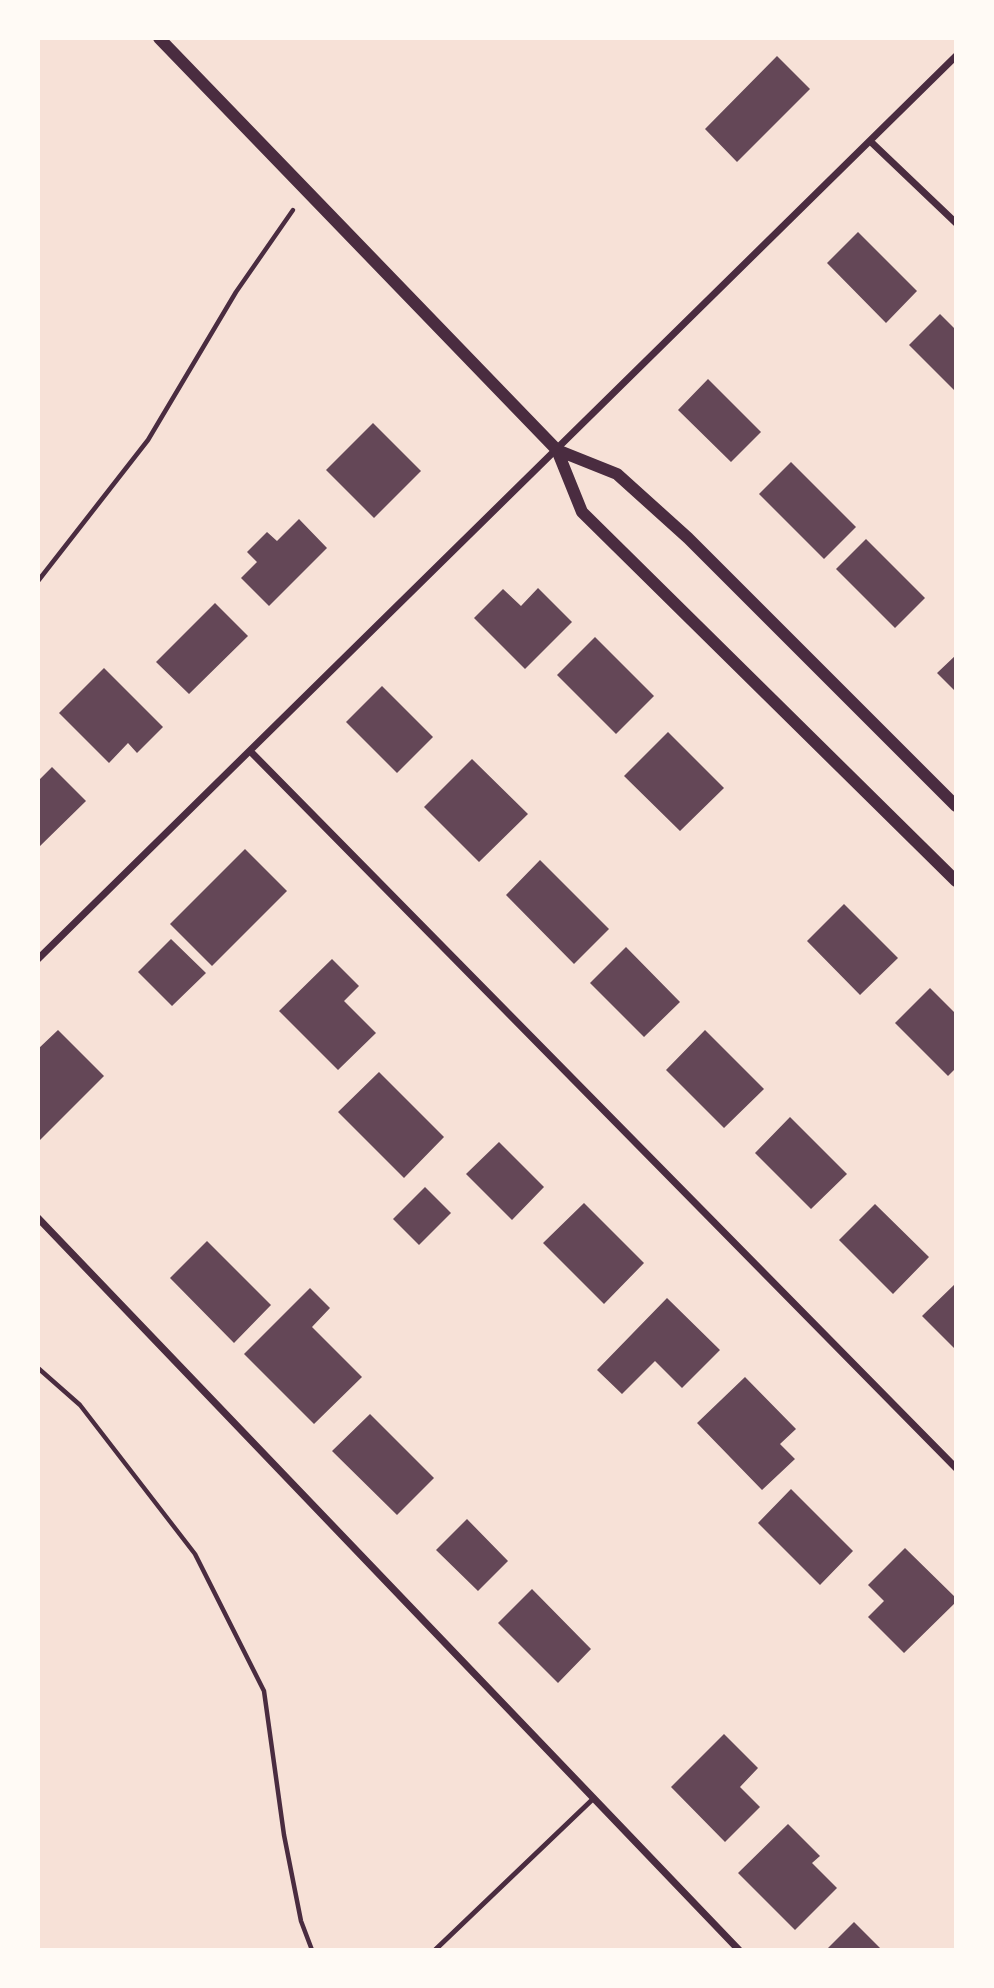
<!DOCTYPE html>
<html>
<head>
<meta charset="utf-8">
<style>
  body { margin:0 }
  #map { position:relative; width:994px; height:1988px; overflow:hidden; background:#f7e1d7; font-family:"Fira Sans Condensed",sans-serif }
  canvas { display:block }
  .frame { position:absolute; inset:0; border:40px solid #fffaf5; pointer-events:none }
</style>
</head>
<body>
<div id="map">
<canvas width="994" height="1988"></canvas>
<div class="frame"></div>
</div>
<script>
const ctx = document.querySelector('canvas').getContext('2d');
ctx.lineJoin = 'round';
function fillPath(path, color) { ctx.fillStyle = color; ctx.fill(path, 'evenodd'); }
const shape = rows => new Path2D(rows.map(r => 'M' + r).join(''));
function trace(path, color, width, dash) { ctx.strokeStyle = color; ctx.lineWidth = width; ctx.lineCap = dash ? 'butt' : 'round'; ctx.setLineDash(dash || []); ctx.stroke(path); }
fillPath(shape([
  [777,56,810,89,737,162,705,129],
  [858,232,917,291,886,323,827,263],
  [940,314,956,330,956,392,909,345],
  [708,379,761,432,731,462,678,410],
  [373,423,421,471,374,518,326,470],
  [791,462,856,527,824,559,759,494],
  [299,519,327,548,269,606,241,578,257,562,247,552,267,532,277,541],
  [866,539,925,598,895,628,836,569],
  [538,588,572,622,525,669,474,618,503,589,521,606],
  [215,603,248,636,189,694,156,662],
  [595,637,654,696,616,734,557,675],
  [956,655,956,692,937,673],
  [104,668,163,727,137,753,128,743,109,763,59,713],
  [382,686,433,737,397,773,346,722],
  [668,732,724,788,680,831,624,776],
  [472,759,528,814,479,862,424,807],
  [52,767,86,801,38,848,38,781],
  [245,849,287,891,212,966,170,924],
  [540,860,609,929,574,964,506,895],
  [844,904,898,958,860,995,807,941],
  [171,939,206,973,172,1006,138,972],
  [626,947,680,1002,644,1037,590,983],
  [332,959,359,986,344,1001,376,1033,338,1070,279,1011],
  [930,988,956,1014,956,1068,948,1076,895,1023],
  [58,1030,104,1076,38,1142,38,1049],
  [705,1030,764,1089,724,1128,666,1070],
  [379,1072,444,1137,404,1178,338,1112],
  [790,1117,847,1174,811,1209,755,1153],
  [499,1142,544,1187,512,1220,466,1174],
  [425,1187,451,1213,419,1245,393,1219],
  [584,1203,644,1263,604,1304,543,1243],
  [875,1204,929,1257,893,1294,839,1240],
  [207,1241,271,1305,234,1343,170,1278],
  [956,1283,956,1350,922,1316],
  [310,1288,330,1308,312,1327,362,1377,314,1424,244,1354],
  [667,1298,720,1350,682,1388,655,1361,622,1394,597,1370],
  [745,1377,796,1429,780,1444,795,1459,762,1490,697,1423],
  [370,1414,434,1478,397,1515,332,1451],
  [791,1489,853,1551,820,1585,758,1523],
  [467,1519,508,1561,478,1591,436,1550],
  [905,1548,956,1598,956,1602,904,1653,868,1617,884,1601,868,1585],
  [532,1589,591,1649,558,1683,498,1623],
  [724,1734,758,1768,740,1787,760,1807,725,1842,671,1787],
  [788,1824,820,1856,812,1863,837,1888,795,1930,738,1873],
  [854,1922,882,1950,826,1950]
]), '#644757');
trace(shape([
  [38,581,148,440,236,292,293,210],
  [38,1368,80,1405,195,1554,264,1691,284,1835,301,1921,312,1950]
]), '#4a2c40', 4.5);
trace(shape([
  [435,1950,594,1798]
]), '#4a2c40', 5);
trace(shape([
  [870,141,956,223],
  [250,751,956,1468],
  [38,959,956,56],
  [38,1218,739,1950]
]), '#4a2c40', 7);
trace(shape([
  [159,38,557,450,582,512,956,881],
  [557,450,617,474,688,538,956,806]
]), '#4a2c40', 12);
</script>
</body>
</html>
